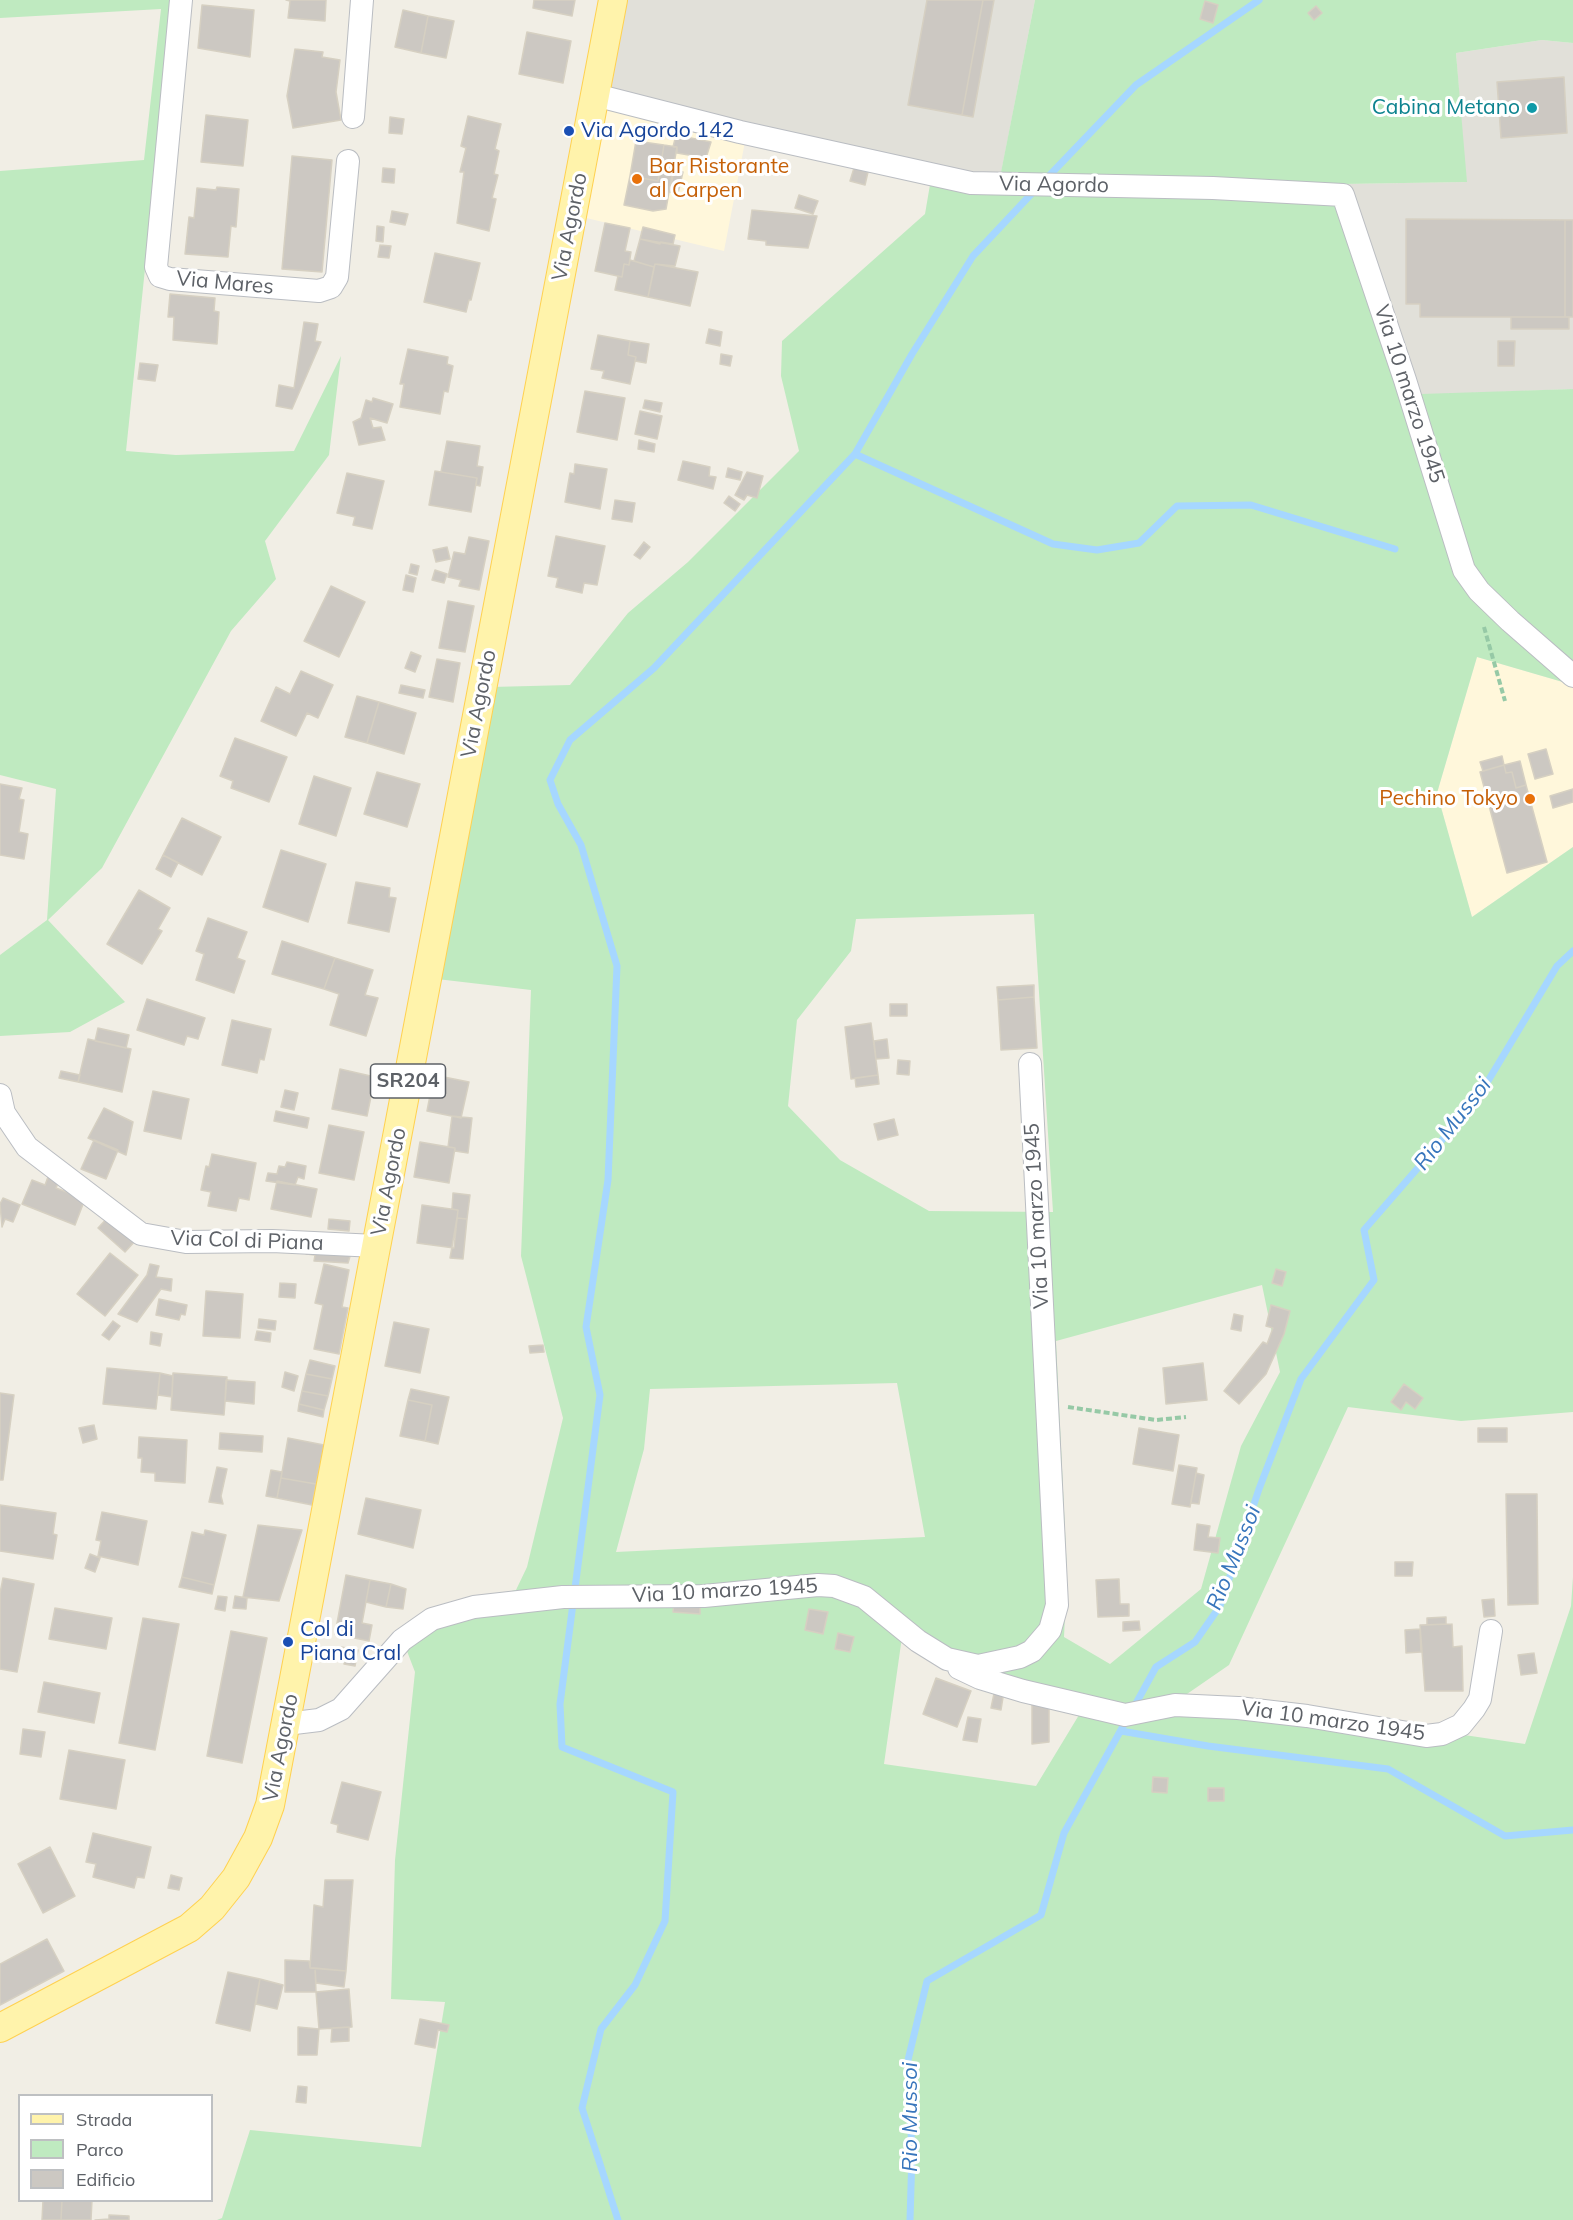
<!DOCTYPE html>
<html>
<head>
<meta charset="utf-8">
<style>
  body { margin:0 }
  #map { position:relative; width:1573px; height:2220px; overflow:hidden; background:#f1eee5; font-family:Mulish,sans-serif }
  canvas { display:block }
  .legend { position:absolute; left:18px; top:2094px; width:195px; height:108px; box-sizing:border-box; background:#fff; border:2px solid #bec0c2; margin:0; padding:8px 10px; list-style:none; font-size:18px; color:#5d6167 }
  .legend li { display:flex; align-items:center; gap:12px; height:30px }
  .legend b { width:30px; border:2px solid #bec0c2 }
</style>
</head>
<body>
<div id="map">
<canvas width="1573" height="2220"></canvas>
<ul class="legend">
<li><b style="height:8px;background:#fff3ab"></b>Strada</li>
<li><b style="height:16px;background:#bfeac0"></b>Parco</li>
<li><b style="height:16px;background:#ccc8c2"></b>Edificio</li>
</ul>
</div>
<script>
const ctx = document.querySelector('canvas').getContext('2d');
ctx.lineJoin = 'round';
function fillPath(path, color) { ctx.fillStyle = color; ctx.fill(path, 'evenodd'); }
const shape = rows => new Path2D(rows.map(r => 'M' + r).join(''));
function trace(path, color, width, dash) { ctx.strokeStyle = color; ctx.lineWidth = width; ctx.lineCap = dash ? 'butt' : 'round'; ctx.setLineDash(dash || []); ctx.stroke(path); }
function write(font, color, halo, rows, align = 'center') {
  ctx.font = font + ' Mulish,sans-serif'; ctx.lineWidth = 6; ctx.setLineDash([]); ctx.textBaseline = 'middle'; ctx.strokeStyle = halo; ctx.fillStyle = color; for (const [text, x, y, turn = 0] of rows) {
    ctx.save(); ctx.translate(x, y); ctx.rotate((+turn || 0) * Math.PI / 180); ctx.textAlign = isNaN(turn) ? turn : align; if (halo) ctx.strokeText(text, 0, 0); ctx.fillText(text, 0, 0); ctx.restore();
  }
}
fillPath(shape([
  [602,90,748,126,724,251,578,216],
  [1477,657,1573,685,1573,847,1472,917,1437,793]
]), '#fff7db');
fillPath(shape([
  [619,0,1035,0,1001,173,970,175,602,90],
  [1542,40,1573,43,1573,389,1421,395,1342,184,1466,182,1456,53]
]), '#e1e0d9');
fillPath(shape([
  [0,0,173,0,126,451,176,455,294,451,341,356,329,455,265,541,276,579,231,631,102,868,48,920,125,1002,70,1032,0,1036,0,955,47,920,56,789,0,775,0,171,144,160,161,9,0,18],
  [1035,0,1573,0,1573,43,1542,40,1456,53,1467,182,1342,184,1421,394,1573,389,1573,685,1477,657,1437,793,1472,917,1573,847,1573,1412,1461,1421,1348,1407,1229,1665,1187,1694,1525,1744,1571,1606,1573,1577,1573,2220,217,2220,222,2218,250,2130,421,2147,445,2002,391,1999,395,1860,415,1672,400,1633,446,1605,516,1590,527,1567,563,1418,521,1256,531,990,437,979,491,687,570,685,628,613,688,562,799,451,781,376,782,341,925,214,933,167,970,175,1001,172],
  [1034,914,1053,1212,929,1211,840,1160,788,1106,797,1020,851,951,856,919],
  [1262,1285,1280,1372,1241,1446,1201,1589,1110,1664,1064,1637,1067,1573,1056,1341],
  [897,1383,925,1537,616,1552,644,1449,650,1389],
  [902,1637,1082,1710,1036,1786,884,1764]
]), '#bfeac0');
trace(shape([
  [1046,179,1136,85,1259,0],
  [855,454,1053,544,1097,550,1139,543,1177,506,1251,505,1395,549],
  [1134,1707,1156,1667,1195,1642,1220,1606,1259,1489,1301,1379,1374,1280,1364,1230,1476,1101,1557,966,1573,951],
  [1121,1731,1208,1746,1388,1769,1505,1836,1573,1830],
  [618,2220,582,2108,601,2029,635,1985,665,1921,673,1792,562,1747,560,1704,600,1395,586,1327,608,1180,617,966,581,845,558,804,550,780,570,740,654,668,855,454,912,354,973,256,1036,189],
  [910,2220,912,2154,908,2060,927,1981,1041,1915,1064,1833,1127,1719]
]), '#a6d7ff', 7);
const building = shape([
  [286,0,326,0,325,21,288,18,290,1,286,0],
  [534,0,575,0,572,16,533,8,534,0],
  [927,0,983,0,962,115,908,105,927,0],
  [983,0,994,0,973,117,962,115,983,0],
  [1205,1,1218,5,1213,23,1200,19,1205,1],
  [202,5,254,10,250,57,198,48,202,5],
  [1316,6,1322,13,1314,20,1308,13,1316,6],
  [403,10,428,16,421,53,395,47,403,10],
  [428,16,454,21,446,58,421,53,428,16],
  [527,32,571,41,563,83,519,74,527,32],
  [295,49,323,52,322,57,340,60,336,92,341,120,293,128,287,96,295,49],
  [1564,77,1567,133,1501,138,1497,82,1564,77],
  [206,115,248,120,243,166,201,162,206,115],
  [468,116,501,124,495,149,499,151,494,174,498,175,492,198,496,199,489,231,457,223,464,172,460,172,466,148,461,146,468,116],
  [390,117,404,119,402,134,389,133,390,117],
  [676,135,711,142,706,158,677,153,677,147,673,147,676,135],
  [636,141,664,145,658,181,630,176,636,141],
  [664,145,677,147,666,209,653,211,624,205,630,176,658,181,664,145],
  [292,156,332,160,322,272,282,269,292,156],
  [383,168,395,169,394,183,382,182,383,168],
  [854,168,868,172,865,185,850,181,854,168],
  [674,170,683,172,678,193,670,192,674,170],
  [217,187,239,189,236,227,231,226,228,257,185,254,189,217,194,218,197,188,216,190,217,187],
  [799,195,818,201,813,214,795,208,799,195],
  [752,210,817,216,808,248,766,245,766,241,748,239,752,210],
  [392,211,408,214,405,225,390,222,392,211],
  [1406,219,1565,220,1565,317,1420,317,1420,304,1406,304,1406,219],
  [1565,220,1573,220,1573,317,1565,317,1565,220],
  [605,223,630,228,625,251,631,252,629,265,624,264,622,277,595,271,605,223],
  [377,226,384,227,383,242,376,241,377,226],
  [643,227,675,235,673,244,661,242,660,244,640,239,643,227],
  [640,239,680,246,675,266,655,264,654,267,634,261,640,239],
  [380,245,391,246,389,258,378,257,380,245],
  [435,253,480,263,471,300,469,300,466,312,424,302,435,253],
  [630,260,654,267,648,297,615,290,618,276,622,277,624,264,629,265,630,260],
  [655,264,698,272,690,306,648,297,655,264],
  [170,294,215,298,214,311,219,312,217,344,173,340,174,317,168,317,170,294],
  [1511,317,1569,317,1569,329,1511,329,1511,317],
  [304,322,318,324,315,341,321,342,292,409,276,406,279,385,294,388,304,322],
  [709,329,722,332,720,346,706,343,709,329],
  [598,335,630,341,628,355,636,357,630,384,602,378,604,371,591,369,598,335],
  [630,341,649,344,646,363,635,361,636,357,628,355,630,341],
  [1498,341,1515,341,1514,366,1498,366,1498,341],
  [408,349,448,357,447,364,453,366,448,392,444,391,440,414,400,407,404,384,400,384,408,349],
  [721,354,732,356,730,366,720,364,721,354],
  [140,363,158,365,155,381,138,379,140,363],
  [585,391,625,398,617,440,577,432,585,391],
  [373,398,393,404,387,423,370,418,373,428,381,427,385,440,359,445,353,422,361,418,366,400,372,402,373,398],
  [645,400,662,403,660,412,643,408,645,400],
  [640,411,662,416,657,439,635,434,640,411],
  [639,440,655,444,654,452,638,449,639,440],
  [447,441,480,446,477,466,483,467,480,486,476,485,477,478,441,472,447,441],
  [683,461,710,467,709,476,716,477,713,489,678,480,683,461],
  [575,464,607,469,600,509,565,502,570,473,574,474,575,464],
  [728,468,742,472,740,480,726,477,728,468],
  [435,471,477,478,471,512,429,505,435,471],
  [747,472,763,476,757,498,747,495,744,500,735,495,747,472],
  [347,473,384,481,372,529,353,525,355,517,337,513,347,473],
  [729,496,740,504,735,511,724,503,729,496],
  [615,500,635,503,632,522,612,519,615,500],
  [556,536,605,546,597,585,584,583,582,593,556,587,558,578,548,576,556,536],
  [469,537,489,541,479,590,459,586,461,580,448,577,454,552,465,554,469,537],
  [644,542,650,547,640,559,634,555,644,542],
  [447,547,450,559,436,562,433,550,447,547],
  [411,564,419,566,417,575,409,573,411,564],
  [435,570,447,574,444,583,432,580,435,570],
  [406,575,416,578,413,592,403,590,406,575],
  [331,586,365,602,339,657,304,641,331,586],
  [448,601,474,606,465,652,439,648,448,601],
  [411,652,421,656,415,672,405,668,411,652],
  [437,659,460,663,453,702,429,697,437,659],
  [301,671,333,685,318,718,307,713,296,736,261,721,276,687,290,694,301,671],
  [401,685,425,690,423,698,399,693,401,685],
  [357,696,379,702,367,743,345,737,357,696],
  [379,702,416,713,404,754,367,743,379,702],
  [235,738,287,757,269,802,231,788,233,781,220,776,235,738],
  [1546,749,1553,774,1535,779,1528,754,1546,749],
  [1502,756,1504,765,1483,771,1480,762,1502,756],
  [1520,761,1526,785,1516,788,1512,772,1506,773,1504,765,1520,761],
  [1504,765,1506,773,1512,772,1516,788,1526,785,1547,862,1507,873,1480,772,1504,765],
  [377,772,420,784,407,827,364,814,377,772],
  [314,776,351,788,336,836,299,824,314,776],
  [0,784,22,788,19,799,24,800,19,832,28,834,24,859,0,855,0,784],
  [1573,789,1573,802,1553,808,1550,796,1573,789],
  [182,818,221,837,202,875,163,855,182,818],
  [281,850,326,864,308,922,263,907,281,850],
  [163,855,178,863,171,877,156,869,163,855],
  [356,882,390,888,389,897,396,898,389,932,348,923,356,882],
  [139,890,170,908,158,929,162,931,142,964,107,944,139,890],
  [208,918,247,932,237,958,245,961,234,993,196,980,204,954,196,951,208,918],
  [282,941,335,958,324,989,272,974,282,941],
  [335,958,373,970,365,995,378,998,366,1036,330,1025,339,994,324,989,335,958],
  [1034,985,1034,997,998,1000,997,987,1034,985],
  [1034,997,1037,1048,1001,1050,998,1000,1034,997],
  [147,999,205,1018,198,1039,187,1036,184,1045,137,1030,147,999],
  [890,1004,907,1004,907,1016,890,1016,890,1004],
  [232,1020,271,1029,264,1060,260,1059,257,1073,222,1065,232,1020],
  [871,1023,878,1075,851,1079,845,1027,871,1023],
  [98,1028,129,1035,126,1048,95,1041,98,1028],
  [88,1039,131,1049,122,1092,78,1082,88,1039],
  [887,1039,889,1058,876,1059,874,1041,887,1039],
  [898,1060,910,1061,909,1075,897,1074,898,1060],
  [340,1069,375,1077,367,1116,332,1109,340,1069],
  [61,1071,80,1075,78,1082,59,1078,61,1071],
  [434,1075,469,1082,461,1118,427,1111,434,1075],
  [878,1075,879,1084,856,1087,855,1078,878,1075],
  [285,1090,298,1093,294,1110,281,1107,285,1090],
  [153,1091,189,1099,181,1139,144,1131,153,1091],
  [104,1108,133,1122,126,1155,88,1138,104,1108],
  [276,1111,309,1118,307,1128,274,1121,276,1111],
  [452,1116,472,1118,468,1153,455,1151,455,1148,448,1147,452,1116],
  [894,1119,898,1135,878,1140,874,1124,894,1119],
  [329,1125,364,1132,354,1180,319,1173,329,1125],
  [94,1140,118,1150,106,1179,81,1169,94,1140],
  [420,1142,455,1148,449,1183,414,1177,420,1142],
  [212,1154,256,1163,249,1200,239,1198,236,1211,208,1206,211,1192,201,1190,206,1166,209,1167,212,1154],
  [287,1162,306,1166,304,1179,298,1177,295,1185,266,1181,268,1173,277,1174,279,1166,285,1167,287,1162],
  [48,1177,59,1181,56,1188,85,1199,75,1225,22,1204,32,1180,45,1185,48,1177],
  [277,1181,317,1189,311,1217,271,1209,277,1181],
  [453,1193,470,1195,467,1219,457,1218,458,1210,452,1209,453,1193],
  [3,1198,20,1205,13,1222,5,1219,2,1227,0,1204,3,1198],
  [422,1205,458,1210,454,1248,417,1243,422,1205],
  [110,1215,137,1239,125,1252,98,1228,110,1215],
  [457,1218,467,1219,463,1259,450,1258,457,1218],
  [329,1219,350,1221,349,1231,328,1229,329,1219],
  [110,1253,138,1275,105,1316,77,1294,110,1253],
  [351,1253,348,1263,314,1261,315,1255,306,1254,351,1253],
  [150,1264,159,1266,156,1277,172,1279,171,1291,161,1289,137,1322,118,1314,147,1275,150,1264],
  [324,1264,349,1270,342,1307,348,1308,339,1354,314,1349,323,1305,315,1303,324,1264],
  [1276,1269,1286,1272,1282,1286,1272,1283,1276,1269],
  [280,1283,296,1284,295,1298,279,1297,280,1283],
  [206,1291,243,1294,240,1338,203,1336,206,1291],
  [159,1299,187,1305,185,1315,181,1314,179,1320,156,1315,159,1299],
  [1271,1305,1290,1311,1284,1334,1266,1374,1239,1404,1224,1391,1263,1342,1267,1344,1273,1328,1266,1326,1271,1305],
  [1234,1314,1243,1316,1241,1331,1231,1329,1234,1314],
  [259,1319,276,1321,275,1330,258,1328,259,1319],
  [113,1321,120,1326,109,1340,102,1335,113,1321],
  [394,1322,429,1329,420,1373,385,1366,394,1322],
  [257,1331,271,1333,270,1342,255,1340,257,1331],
  [151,1332,162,1334,160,1346,150,1344,151,1332],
  [543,1345,544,1352,530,1353,529,1346,543,1345],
  [310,1360,335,1366,332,1379,306,1374,310,1360],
  [1203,1363,1207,1400,1166,1404,1163,1368,1203,1363],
  [107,1368,160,1373,156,1409,103,1404,107,1368],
  [285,1372,298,1376,294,1391,282,1387,285,1372],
  [160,1373,173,1376,172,1397,158,1395,160,1373],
  [173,1373,227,1377,224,1415,171,1410,173,1373],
  [306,1374,332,1379,328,1396,302,1391,306,1374],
  [226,1380,255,1382,254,1404,225,1401,226,1380],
  [1404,1384,1423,1398,1415,1409,1406,1402,1401,1410,1391,1402,1404,1384],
  [411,1389,449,1397,438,1444,425,1441,432,1405,408,1400,411,1389],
  [302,1391,328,1396,324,1410,299,1404,302,1391],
  [0,1393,14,1395,3,1480,0,1480,0,1393],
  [408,1400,432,1405,425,1441,400,1436,408,1400],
  [299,1404,324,1410,323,1417,298,1411,299,1404],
  [94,1425,97,1439,83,1443,79,1428,94,1425],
  [1139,1428,1179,1435,1173,1471,1133,1464,1139,1428],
  [1478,1428,1507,1428,1507,1442,1478,1442,1478,1428],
  [220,1433,263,1436,262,1452,219,1449,220,1433],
  [139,1437,187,1440,185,1483,155,1481,155,1473,141,1472,142,1458,138,1458,139,1437],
  [288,1438,324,1445,316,1484,281,1478,288,1438],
  [1179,1465,1197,1468,1190,1507,1172,1504,1179,1465],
  [217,1467,227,1469,221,1496,223,1504,209,1502,217,1467],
  [271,1470,282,1472,277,1498,266,1496,271,1470],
  [1196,1473,1204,1475,1199,1504,1191,1503,1196,1473],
  [281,1478,316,1484,312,1505,277,1498,281,1478],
  [1506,1494,1537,1494,1538,1604,1508,1605,1506,1494],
  [366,1498,421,1510,413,1548,358,1534,366,1498],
  [0,1505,56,1513,53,1534,57,1535,53,1559,0,1551,0,1505],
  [102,1512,147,1521,138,1565,98,1556,101,1541,96,1540,102,1512],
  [1197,1524,1210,1526,1208,1537,1220,1538,1218,1553,1194,1550,1197,1524],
  [258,1525,302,1530,279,1601,243,1597,258,1525],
  [205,1530,226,1535,214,1585,182,1577,192,1532,204,1535,205,1530],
  [90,1554,100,1558,95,1572,85,1568,90,1554],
  [1395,1562,1413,1562,1412,1576,1395,1576,1395,1562],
  [346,1575,370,1580,362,1623,372,1625,369,1641,335,1634,346,1575],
  [182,1577,214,1585,212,1594,179,1587,182,1577],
  [3,1578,34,1584,17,1672,0,1669,0,1593,3,1578],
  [1119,1579,1120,1604,1129,1604,1129,1616,1098,1617,1096,1580,1119,1579],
  [370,1580,391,1584,386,1607,366,1602,370,1580],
  [391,1584,406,1589,403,1609,386,1607,391,1584],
  [218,1596,227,1597,225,1611,215,1609,218,1596],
  [235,1596,247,1598,246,1609,233,1608,235,1596],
  [1494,1599,1495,1616,1484,1617,1482,1600,1494,1599],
  [674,1603,700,1605,700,1614,673,1612,674,1603],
  [55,1608,112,1618,106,1649,49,1639,55,1608],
  [809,1609,828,1612,823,1634,805,1630,809,1609],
  [1446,1617,1446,1624,1427,1625,1427,1618,1446,1617],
  [143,1618,179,1624,155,1750,119,1743,143,1618],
  [1139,1621,1140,1630,1123,1631,1123,1622,1139,1621],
  [1452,1624,1453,1647,1462,1646,1463,1691,1425,1691,1420,1625,1452,1624],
  [1420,1629,1421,1652,1406,1653,1405,1630,1420,1629],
  [231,1631,267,1638,242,1763,207,1756,231,1631],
  [838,1633,854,1637,850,1652,835,1649,838,1633],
  [341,1647,358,1650,355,1666,344,1664,346,1657,340,1656,341,1647],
  [1534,1653,1537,1673,1521,1675,1518,1655,1534,1653],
  [936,1678,971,1691,957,1727,923,1714,936,1678],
  [44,1682,100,1693,94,1723,38,1712,44,1682],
  [995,1689,1004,1691,1001,1710,991,1708,995,1689],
  [1032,1704,1049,1705,1049,1742,1032,1744,1032,1704],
  [968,1717,981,1719,977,1742,963,1740,968,1717],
  [23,1729,45,1732,41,1757,20,1754,23,1729],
  [69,1750,125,1760,116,1809,60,1799,69,1750],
  [1153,1777,1168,1778,1167,1793,1152,1792,1153,1777],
  [342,1782,381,1792,368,1840,337,1832,338,1825,331,1823,342,1782],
  [1208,1788,1224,1788,1224,1801,1208,1801,1208,1788],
  [93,1833,151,1847,144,1878,137,1877,134,1888,93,1877,96,1864,86,1862,93,1833],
  [50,1847,75,1896,43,1913,18,1864,50,1847],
  [171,1875,182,1878,179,1890,168,1888,171,1875],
  [325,1880,353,1880,346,1971,310,1968,314,1905,323,1907,325,1880],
  [47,1939,64,1971,0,2005,0,1964,47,1939],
  [285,1960,309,1961,310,1968,315,1968,316,1992,285,1992,285,1960],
  [315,1968,346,1971,344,1987,316,1983,315,1968],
  [228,1972,260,1979,250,2031,216,2023,228,1972],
  [260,1979,283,1985,277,2009,256,2004,260,1979],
  [349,1989,352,2027,319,2029,316,1992,349,1989],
  [420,2019,449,2025,447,2032,438,2030,435,2048,415,2044,420,2019],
  [298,2027,319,2029,317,2055,298,2055,298,2027],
  [349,2027,349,2041,331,2042,332,2028,349,2027],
  [298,2086,307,2087,306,2103,296,2102,298,2086],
  [43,2200,62,2200,61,2220,42,2220,43,2200],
  [62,2200,92,2200,91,2220,61,2220,62,2200],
  [109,2215,129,2216,129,2220,95,2220,109,2219,109,2215]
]);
fillPath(building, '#ccc8c2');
trace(building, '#d6d0c2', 1.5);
const minor = shape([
  [181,0,156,267,160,276,170,279,319,291,331,287,337,277,348,161],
  [595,95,740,132,971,183,1213,188,1343,195,1405,380,1464,570,1479,591,1510,621,1573,676],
  [353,117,362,0],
  [0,1095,4,1113,27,1147,141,1234,186,1242,272,1241,376,1246],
  [959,1668,980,1678,1023,1691,1125,1715,1175,1705,1238,1708,1307,1716,1426,1736,1442,1734,1461,1725,1474,1709,1480,1699,1491,1631],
  [286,1724,319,1720,341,1709,402,1640,432,1619,474,1607,563,1597,704,1596,818,1585,834,1586,864,1597,918,1641,947,1659,978,1666,1020,1657,1032,1651,1050,1630,1057,1605,1030,1064]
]);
const major = shape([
  [0,2028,189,1928,212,1908,236,1878,258,1838,270,1805,613,0]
]);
trace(minor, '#babdc2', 24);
trace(major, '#ffd150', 30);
trace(shape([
  [1484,627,1505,701],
  [1068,1407,1156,1420,1186,1417]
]), '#96c9a6', 4, [6, 3]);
trace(minor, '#fff', 22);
trace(major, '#fff3ab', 28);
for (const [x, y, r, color] of [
  [1532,108,6,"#0f9aa8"],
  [569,131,6,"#1a4fb4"],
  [637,179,6,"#e8710a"],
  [1530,799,6,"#e8710a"],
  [288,1642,6,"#1a4fb4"]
]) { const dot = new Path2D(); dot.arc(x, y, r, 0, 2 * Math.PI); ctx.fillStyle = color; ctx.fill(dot); trace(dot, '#fff', 2); }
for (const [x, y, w] of [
  [408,1081,75]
]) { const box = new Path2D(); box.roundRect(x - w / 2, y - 17, w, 34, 4.5); ctx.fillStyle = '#fff'; ctx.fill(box); trace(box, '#5d6167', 1.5); }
write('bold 20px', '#5d6167', null, [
  ["SR204",408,1081]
]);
write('21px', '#0d838f', '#fff', [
  ["Cabina Metano",1520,108]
], 'right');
write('21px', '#164399', '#fff', [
  ["Via Agordo 142",581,131],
  ["Col di",300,1630],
  ["Piana Cral",300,1654]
], 'left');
write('21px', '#c56008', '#fff', [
  ["Bar Ristorante",649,167],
  ["al Carpen",649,191],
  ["Pechino Tokyo",1518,799,"right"]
], 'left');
write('21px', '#5d6167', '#fff', [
  ["Via Agordo",1054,185,1],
  ["Via Agordo",570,227,-79],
  ["Via Mares",225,283,5],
  ["Via 10 marzo 1945",1409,394,72],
  ["Via Agordo",479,704,-79],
  ["Via Agordo",389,1182,-79],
  ["Via 10 marzo 1945",1037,1216,-93],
  ["Via Col di Piana",247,1241,2],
  ["Via 10 marzo 1945",725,1591,-3],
  ["Via 10 marzo 1945",1333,1721,8],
  ["Via Agordo",281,1748,-79]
]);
write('italic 22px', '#3876bc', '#fff', [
  ["Rio Mussoi",1453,1124,-52],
  ["Rio Mussoi",1234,1558,-68],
  ["Rio Mussoi",910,2117,-90]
]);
</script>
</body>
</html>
